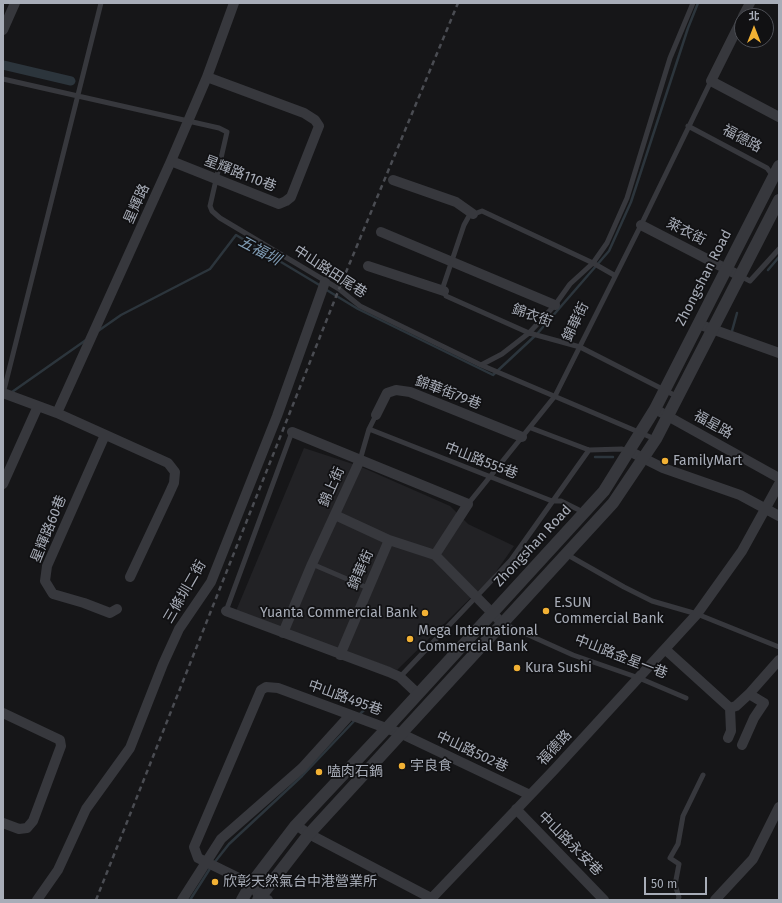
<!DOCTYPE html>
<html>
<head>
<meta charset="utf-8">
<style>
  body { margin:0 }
  #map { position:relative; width:782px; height:903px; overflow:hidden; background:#161618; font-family:"Fira Sans","Noto Sans TC",sans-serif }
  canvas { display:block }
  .frame { position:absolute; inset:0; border:4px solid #a8adb8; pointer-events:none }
  .north { position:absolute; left:734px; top:8px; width:40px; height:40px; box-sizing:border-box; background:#111113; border:1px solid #4d4f55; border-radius:50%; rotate:0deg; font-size:11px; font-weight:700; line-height:16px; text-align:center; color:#a8adb8 }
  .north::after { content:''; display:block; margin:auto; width:14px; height:18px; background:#f2b134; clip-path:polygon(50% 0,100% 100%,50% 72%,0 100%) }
  .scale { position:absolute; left:644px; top:877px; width:63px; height:18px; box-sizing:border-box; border:2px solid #a8adb8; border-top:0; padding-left:5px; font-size:12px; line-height:14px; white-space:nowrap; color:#a8adb8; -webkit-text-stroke:3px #111113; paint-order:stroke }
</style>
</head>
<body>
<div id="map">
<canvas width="782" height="903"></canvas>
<div class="frame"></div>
<div class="north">北</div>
<div class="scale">50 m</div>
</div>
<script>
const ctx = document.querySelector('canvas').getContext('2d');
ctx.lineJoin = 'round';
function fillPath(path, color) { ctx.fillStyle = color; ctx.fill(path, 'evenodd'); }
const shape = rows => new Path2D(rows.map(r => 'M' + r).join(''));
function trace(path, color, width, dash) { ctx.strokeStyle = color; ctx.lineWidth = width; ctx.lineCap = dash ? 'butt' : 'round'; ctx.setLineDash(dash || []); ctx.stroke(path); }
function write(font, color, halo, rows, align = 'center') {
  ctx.font = font + ' "Fira Sans","Noto Sans TC",sans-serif'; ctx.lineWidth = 3.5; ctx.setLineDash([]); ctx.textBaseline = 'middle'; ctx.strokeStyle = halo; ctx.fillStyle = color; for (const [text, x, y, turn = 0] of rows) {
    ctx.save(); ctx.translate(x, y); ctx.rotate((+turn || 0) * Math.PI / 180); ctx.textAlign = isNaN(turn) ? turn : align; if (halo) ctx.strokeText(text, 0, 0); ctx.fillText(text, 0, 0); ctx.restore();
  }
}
fillPath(shape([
  [304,448,359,466,450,506,468,524,514,546,493,576,397,670,236,611]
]), '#222225');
trace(shape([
  [768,270,779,257],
  [325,289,358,309,493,375,537,334,609,251,631,202,688,28,698,3],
  [98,331,121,315,210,269,236,235,321,286],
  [732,331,737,313],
  [12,392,86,340],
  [595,457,613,457],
  [359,715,366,708],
  [214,863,229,844,302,776,356,719],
  [190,900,211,867]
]), '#2c353c', 2.5);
trace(shape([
  [3,65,71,81]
]), '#2c353c', 9);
trace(shape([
  [3,79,219,128,227,132,210,206,212,211,220,218,339,289,360,306,481,365,655,439],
  [688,126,767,168,773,176],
  [614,275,593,263,482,211,469,216,464,225,443,287,446,296,529,333,580,347,678,397],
  [740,276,750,281,779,249],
  [481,365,502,354,529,333,555,305,570,284,593,263,607,243,627,198,670,58,693,3],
  [3,394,101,3],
  [531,428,589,450,622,449,628,451],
  [369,429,552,501,561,501,583,512],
  [360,460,369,429,376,415],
  [468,504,555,396,641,225,711,81],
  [566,554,624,587,652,601,697,614,779,647],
  [312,564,368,588],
  [226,611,292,432],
  [502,623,573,655,639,678,686,698],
  [400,677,511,560,589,450],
  [678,900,679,897,675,885,679,864,670,858,678,844,683,816,703,775]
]), '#37383d', 5);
trace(shape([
  [743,16,750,3],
  [742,19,711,81,779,117],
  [3,30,15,3],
  [171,161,279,204,286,201,291,197,317,131,319,126,315,120,304,113,207,77],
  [393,180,456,202,473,214],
  [641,225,740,276],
  [381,232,555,305],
  [368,266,444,291],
  [698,324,779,353],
  [3,393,57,413,171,161,207,77,234,3],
  [655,409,779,478],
  [57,413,168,463,175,472,174,483,169,494,130,577],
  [376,415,387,393,396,390,410,392,522,437],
  [292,432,468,504,435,555],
  [105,435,47,566,45,581,53,594,84,603,110,613,117,609],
  [629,451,663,468,740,495,779,516],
  [3,484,38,406],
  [335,515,389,540,435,555,502,623],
  [226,611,389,672,400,677,418,694],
  [283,633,312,564,360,460],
  [666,650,730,708,736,706,749,694,779,660],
  [340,655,389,540],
  [3,713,60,740,61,746,33,821,27,828,19,829,3,823],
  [728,738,731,731,730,708],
  [742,745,754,718,764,703,749,694],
  [516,809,604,900],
  [296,825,309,834,431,898],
  [37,900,58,870,86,809,130,748,163,664,179,629,211,582,277,416,325,282],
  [182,900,221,839,302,768,350,715],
  [268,900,260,897,251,884,198,858,194,847,261,690,266,687,278,688,402,734,530,795],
  [430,900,554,770,697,614,742,551,779,484],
  [715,900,753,859,779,807]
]), '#37383d', 10);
trace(shape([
  [242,900,251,884,296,825,387,728,604,491,655,409,779,166],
  [258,900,309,834,613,503,656,439,779,200]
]), '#37383d', 12);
trace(shape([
  [96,900,339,289,458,3]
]), '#4a4c52', 2.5, [5, 4]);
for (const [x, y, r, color] of [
  [665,461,4,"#f2b134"],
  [546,611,4,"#f2b134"],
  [425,613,4,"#f2b134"],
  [410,639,4,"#f2b134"],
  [517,668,4,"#f2b134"],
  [402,766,4,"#f2b134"],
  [319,772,4,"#f2b134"],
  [215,882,4,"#f2b134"]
]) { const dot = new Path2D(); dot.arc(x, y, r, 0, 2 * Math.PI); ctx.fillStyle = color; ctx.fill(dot); trace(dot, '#111113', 1.5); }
write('14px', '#a8adb8', '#111113', [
  ["福德路",742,139,28],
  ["星輝路110巷",240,174,21],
  ["星輝路",137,204,-66],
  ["萊衣街",686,232,27],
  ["中山路田尾巷",330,272,33],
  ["Zhongshan Road",704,278,-63],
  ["錦衣街",532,316,20],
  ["錦華街",576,322,-64],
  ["錦華街79巷",448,393,21],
  ["福星路",713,425,29],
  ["中山路555巷",481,461,21],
  ["錦上街",332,487,-66],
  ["星輝路60巷",49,529,-68],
  ["Zhongshan Road",533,546,-47],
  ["錦華街",361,570,-66],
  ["三條圳二街",185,592,-60],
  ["中山路金星一巷",621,657,21],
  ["中山路495巷",345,698,20],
  ["福德路",555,748,-47],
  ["中山路502巷",472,752,25],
  ["中山路永安巷",570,844,45]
]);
write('14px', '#a8adb8', '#111113', [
  ["FamilyMart",673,461],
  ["E.SUN",554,603],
  ["Commercial Bank",554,619],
  ["Yuanta Commercial Bank",417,613,"right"],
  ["Mega International",418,631],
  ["Commercial Bank",418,647],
  ["Kura Sushi",525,668],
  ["宇良食",410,766],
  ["嗑肉石鍋",327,772],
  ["欣彰天然氣台中港營業所",223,882]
], 'left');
write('italic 15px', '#7f9bb3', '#111113', [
  ["五福圳",259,251,28]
]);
</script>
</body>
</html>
